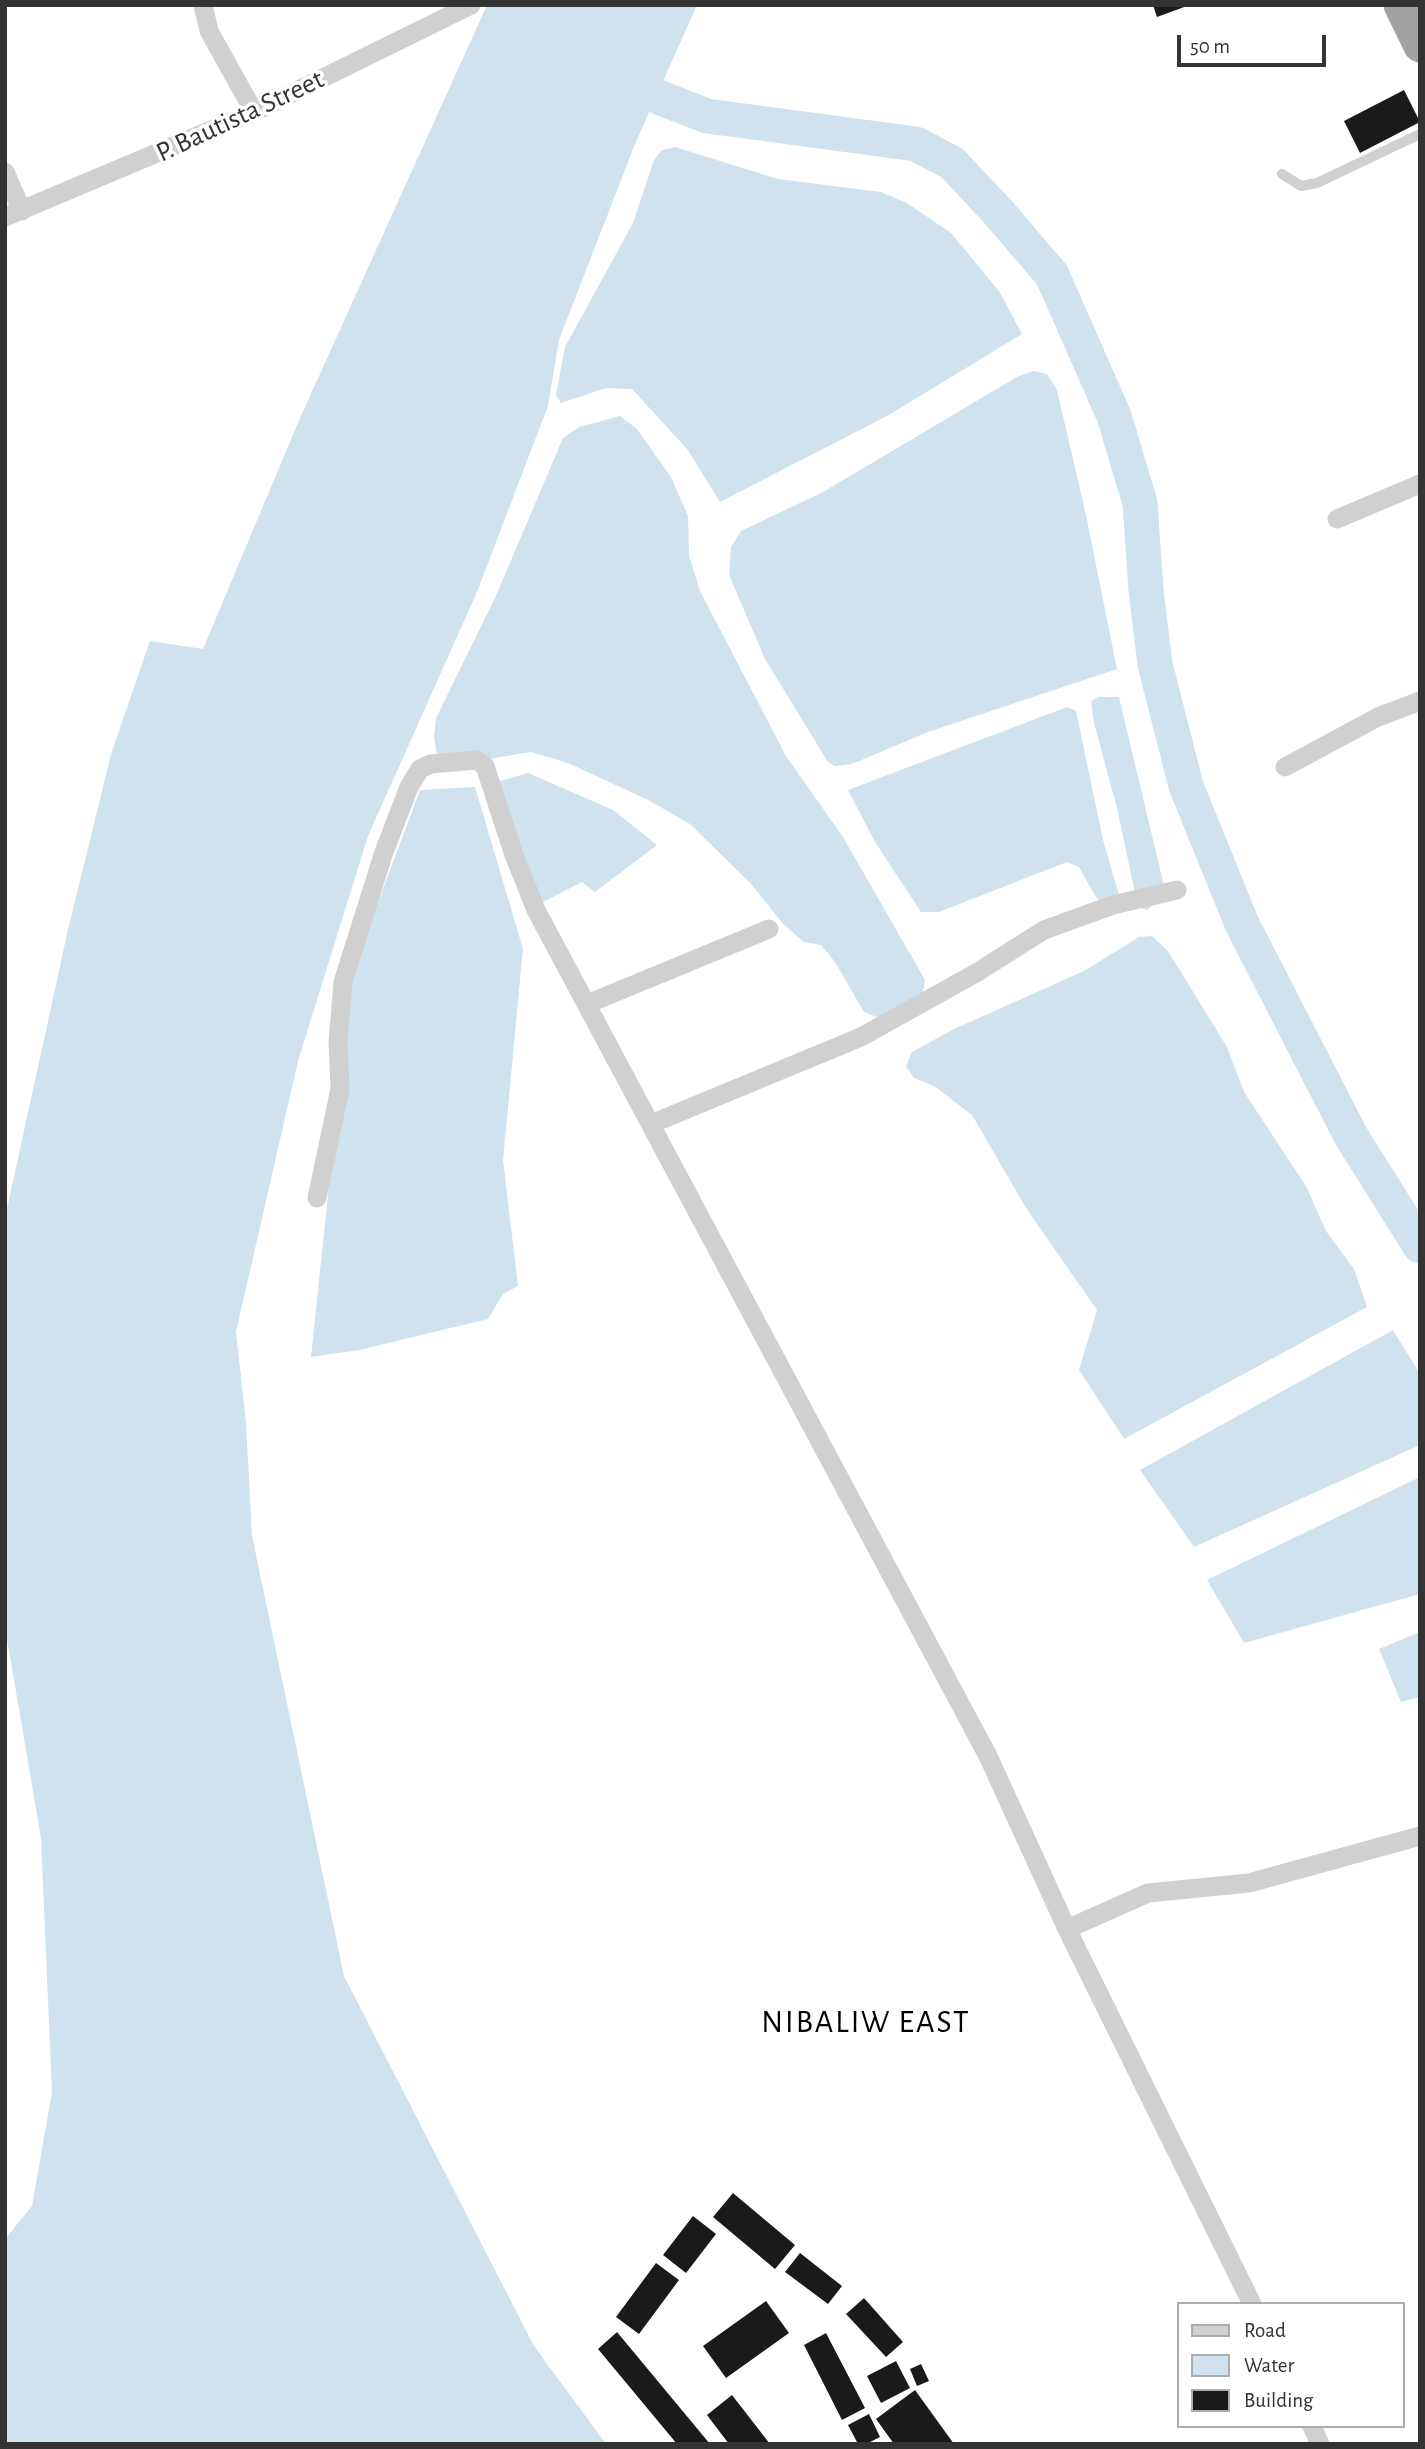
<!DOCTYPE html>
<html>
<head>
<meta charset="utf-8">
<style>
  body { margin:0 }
  #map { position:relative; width:1425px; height:2449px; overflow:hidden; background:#fff; font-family:"Alegreya Sans",sans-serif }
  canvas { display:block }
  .frame { position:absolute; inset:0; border:7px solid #333; pointer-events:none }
  .legend { position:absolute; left:1177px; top:2302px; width:228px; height:126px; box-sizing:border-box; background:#fff; border:2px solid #adadad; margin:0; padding:9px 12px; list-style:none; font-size:21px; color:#333 }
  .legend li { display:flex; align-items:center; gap:14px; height:35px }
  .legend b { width:35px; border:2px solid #adadad }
  .scale { position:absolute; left:1177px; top:35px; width:149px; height:32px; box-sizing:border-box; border:4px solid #333; border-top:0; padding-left:9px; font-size:21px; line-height:24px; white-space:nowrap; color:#333; -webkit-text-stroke:5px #fff; paint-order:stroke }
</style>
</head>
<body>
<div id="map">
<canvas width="1425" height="2449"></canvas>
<div class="frame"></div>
<ul class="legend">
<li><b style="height:9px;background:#d0d0d0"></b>Road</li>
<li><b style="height:19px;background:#cfe2ee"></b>Water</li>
<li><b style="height:19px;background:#1a1a1a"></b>Building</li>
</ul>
<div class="scale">50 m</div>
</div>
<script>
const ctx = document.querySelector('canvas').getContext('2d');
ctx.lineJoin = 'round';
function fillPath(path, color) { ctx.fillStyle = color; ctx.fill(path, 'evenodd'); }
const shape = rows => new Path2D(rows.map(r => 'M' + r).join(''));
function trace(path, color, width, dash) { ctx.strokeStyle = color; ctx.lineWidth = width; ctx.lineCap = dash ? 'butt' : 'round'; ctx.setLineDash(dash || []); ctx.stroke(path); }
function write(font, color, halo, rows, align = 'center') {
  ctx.font = font + ' "Alegreya Sans",sans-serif'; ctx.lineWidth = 7; ctx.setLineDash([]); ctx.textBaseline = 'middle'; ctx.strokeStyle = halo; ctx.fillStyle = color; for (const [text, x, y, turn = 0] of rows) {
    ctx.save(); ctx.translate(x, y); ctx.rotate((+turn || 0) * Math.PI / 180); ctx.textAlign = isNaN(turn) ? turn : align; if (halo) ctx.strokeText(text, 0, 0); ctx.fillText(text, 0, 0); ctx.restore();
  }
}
fillPath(shape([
  [487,5,697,5,635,144,559,340,548,406,477,592,368,836,298,1061,236,1332,246,1423,252,1536,344,1976,534,2346,606,2444,5,2444,5,2239,32,2206,52,2092,41,1838,5,1627,5,1218,67,934,111,754,150,641,203,649,300,418],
  [675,147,778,179,881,192,907,203,951,233,999,291,1022,334,887,416,720,502,687,449,632,389,606,388,561,403,556,395,565,347,633,223,654,160,662,150],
  [1033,371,1047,374,1057,390,1086,515,1117,669,928,732,852,764,835,766,828,762,765,659,729,575,731,547,741,531,823,492,1017,377],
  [620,416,637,429,671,477,688,516,689,555,700,591,786,756,843,837,925,980,922,997,880,1018,864,1012,835,962,821,945,804,942,783,924,751,884,690,824,648,800,568,763,531,752,439,767,434,737,436,718,495,598,563,438,579,427],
  [1099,697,1119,697,1165,890,1156,903,1147,910,1138,907,1117,808,1094,723,1091,701],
  [1067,707,1076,711,1103,840,1119,895,1099,902,1079,867,1067,862,939,912,921,912,875,842,848,790],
  [528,773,613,810,657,845,595,892,582,882,537,905,493,783],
  [475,787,523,949,503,1160,518,1286,503,1294,488,1319,359,1350,311,1357,348,1004,359,953,420,790],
  [1152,936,1168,951,1227,1047,1244,1092,1306,1186,1326,1231,1354,1269,1367,1307,1124,1439,1079,1370,1097,1310,1026,1208,972,1115,934,1086,914,1078,906,1066,912,1052,954,1029,1084,971,1139,937],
  [1393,1330,1420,1374,1420,1445,1194,1547,1140,1470],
  [1420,1477,1420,1594,1244,1643,1207,1580],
  [1420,1632,1420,1697,1401,1702,1379,1649]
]), '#cfe2ee');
trace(shape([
  [635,88,707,116,916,144,952,163,998,212,1052,275,1114,416,1140,503,1146,590,1155,664,1186,786,1242,924,1351,1136,1420,1246]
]), '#cfe2ee', 35);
fillPath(shape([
  [1153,5,1187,5,1187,6,1157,17],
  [1404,90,1420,122,1360,153,1344,121],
  [733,2193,795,2245,775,2269,713,2217],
  [693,2216,716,2234,686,2273,663,2255],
  [800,2253,842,2286,828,2304,785,2272],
  [656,2263,679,2280,639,2334,616,2317],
  [864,2298,903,2342,886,2357,846,2314],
  [766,2301,789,2333,726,2378,703,2346],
  [617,2332,710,2444,677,2444,598,2349],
  [826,2333,865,2408,842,2420,804,2345],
  [896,2361,910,2388,881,2403,867,2376],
  [921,2364,929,2381,917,2386,910,2369],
  [915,2390,954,2444,894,2444,876,2419],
  [732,2395,770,2444,729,2444,707,2415],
  [869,2414,880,2437,866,2444,858,2444,848,2425]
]), '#1a1a1a');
trace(shape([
  [1282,174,1301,186,1317,183,1420,134]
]), '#d0d0d0', 10);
trace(shape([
  [203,5,209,31,254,112],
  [5,172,22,211],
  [5,217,254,112,471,5],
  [1337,519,1420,484],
  [1285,767,1378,717,1420,701],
  [587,1004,769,929],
  [651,1124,861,1037,976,973,1044,930,1113,905,1177,890],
  [317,1198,340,1089,338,1042,343,982,384,852,409,787,420,769,431,764,476,760,485,766,514,855,536,910,988,1756,1067,1929,1252,2304],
  [1067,1929,1148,1893,1249,1883,1420,1836],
  [1312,2426,1320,2444]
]), '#d0d0d0', 19);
trace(shape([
  [1400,5,1420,46]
]), '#a2a2a2', 33);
write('28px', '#333', '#fff', [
  ["P. Bautista Street",240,116,-25]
]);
ctx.letterSpacing = '2px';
write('32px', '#000', '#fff', [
  ["NIBALIW EAST",866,2022]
]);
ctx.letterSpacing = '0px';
</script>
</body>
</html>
